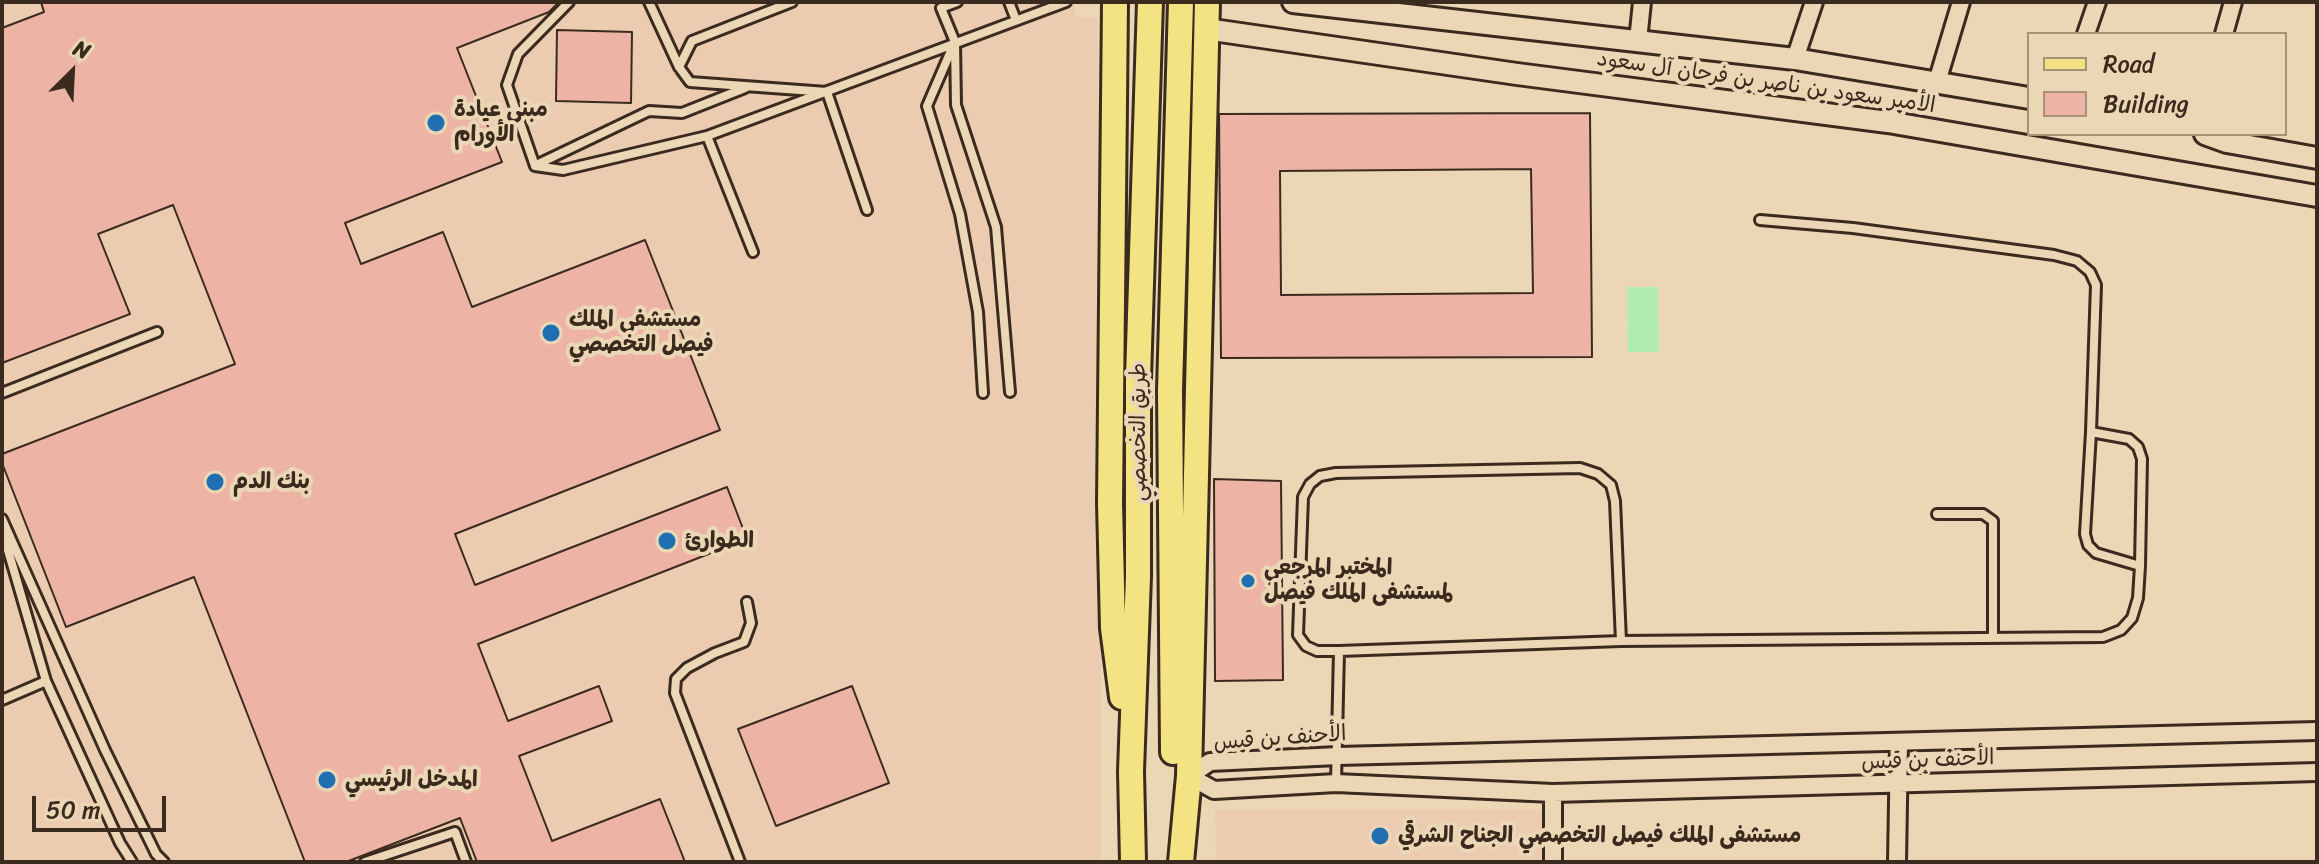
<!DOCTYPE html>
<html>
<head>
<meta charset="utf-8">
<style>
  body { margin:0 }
  #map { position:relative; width:2319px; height:864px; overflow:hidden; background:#ebd7b5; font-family:Sriracha,sans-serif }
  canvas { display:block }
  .frame { position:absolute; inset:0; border:4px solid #3b2a1e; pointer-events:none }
  .legend { position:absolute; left:2027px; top:32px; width:260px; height:104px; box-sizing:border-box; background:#ebd7b5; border:2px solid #a59279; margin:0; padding:10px 14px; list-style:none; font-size:24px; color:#3b2a1e }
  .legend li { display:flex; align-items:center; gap:16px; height:40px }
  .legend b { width:40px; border:2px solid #a59279 }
  .north { position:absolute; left:32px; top:32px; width:80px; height:80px; -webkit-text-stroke:6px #ebd7b5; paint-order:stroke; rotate:24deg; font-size:22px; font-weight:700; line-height:32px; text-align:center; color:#3b2a1e }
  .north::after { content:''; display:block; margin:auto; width:28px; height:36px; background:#3b2a1e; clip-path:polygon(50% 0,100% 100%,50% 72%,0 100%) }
  .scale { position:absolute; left:32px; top:796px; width:134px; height:36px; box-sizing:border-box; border:4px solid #3b2a1e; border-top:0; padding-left:10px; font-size:24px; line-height:28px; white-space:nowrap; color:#3b2a1e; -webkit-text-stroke:6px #ebd7b5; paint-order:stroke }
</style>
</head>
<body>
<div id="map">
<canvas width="2319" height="864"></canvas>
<div class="frame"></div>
<ul class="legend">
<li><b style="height:10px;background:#f4e382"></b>Road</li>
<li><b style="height:22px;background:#edb4a5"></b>Building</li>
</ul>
<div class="north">N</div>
<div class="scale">50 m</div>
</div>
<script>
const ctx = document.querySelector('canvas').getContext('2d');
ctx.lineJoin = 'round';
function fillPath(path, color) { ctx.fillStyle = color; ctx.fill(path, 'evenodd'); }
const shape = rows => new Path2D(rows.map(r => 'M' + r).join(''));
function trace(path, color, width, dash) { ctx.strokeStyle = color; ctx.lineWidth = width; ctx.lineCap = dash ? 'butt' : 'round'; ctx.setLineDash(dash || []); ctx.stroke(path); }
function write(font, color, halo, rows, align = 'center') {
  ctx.font = font + ' Sriracha,"Playpen Sans Arabic",sans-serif'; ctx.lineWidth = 8; ctx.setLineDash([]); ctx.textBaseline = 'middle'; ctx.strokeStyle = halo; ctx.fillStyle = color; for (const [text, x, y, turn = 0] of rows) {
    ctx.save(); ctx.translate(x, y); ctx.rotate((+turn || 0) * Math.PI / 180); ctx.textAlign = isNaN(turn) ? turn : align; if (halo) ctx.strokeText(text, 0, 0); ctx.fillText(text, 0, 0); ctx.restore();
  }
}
fillPath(shape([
  [2,2,1073,2,1075,17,1097,17,1101,230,1101,862,2,862],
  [1545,809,1544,862,1216,862,1215,810]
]), '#ecccb0');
fillPath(shape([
  [1627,287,1658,287,1659,352,1628,352]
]), '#b3ecb1');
const building = shape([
  [41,2,559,2,549,12,457,48,502,162,345,223,361,264,443,232,472,307,645,240,720,430,455,534,475,585,727,487,747,539,478,644,508,721,599,686,612,721,519,756,552,841,660,799,685,862,477,862,460,818,346,862,305,862,194,577,66,627,2,463,2,454,235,364,173,205,98,234,130,314,2,363,2,28,44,12,41,2],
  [557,30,632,32,631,103,556,101,557,30],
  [1590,113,1592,357,1221,358,1219,114,1590,113],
  [1531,169,1533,293,1281,295,1280,171,1531,169],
  [1214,479,1281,481,1283,680,1215,681,1214,479],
  [852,686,889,783,776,826,738,729,852,686]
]);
fillPath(building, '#edb4a5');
trace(building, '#3b2a1e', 2);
const service = shape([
  [649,2,679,67,690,82,827,92,867,210],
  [957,2,941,8,955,42,956,105,996,227,1010,392],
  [1009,2,1016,20],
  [953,46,927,106,960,214,978,312,983,393],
  [679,67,692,41,792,2],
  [707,136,753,252],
  [536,165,649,111,682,113,745,88],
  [535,166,563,170,707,136,1066,2],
  [535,166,507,85,518,54,569,2],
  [2,393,157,332],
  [2091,432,2085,534,2088,545,2096,553,2140,566],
  [1937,514,1983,514,1993,521,1993,637],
  [2,519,105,750,156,854,164,862],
  [3,533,46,681,120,843,132,862],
  [1339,651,1317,651,1306,646,1298,635,1303,497,1310,484,1320,476,1336,473,1580,468,1598,474,1611,485,1615,501,1621,641],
  [2,700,46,681],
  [1336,783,1339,651,1621,641,2103,637,2121,630,2132,618,2138,598,2140,566,2142,459,2138,447,2129,439,2091,432,2096,285,2090,272,2077,261,2054,255,1853,228,1760,220],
  [365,862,455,832,466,862],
  [740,862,675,693,676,679,687,668,715,653,744,642,751,623,747,602]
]);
const minor = shape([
  [2086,34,2097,2],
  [2224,34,2233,2],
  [1638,41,1642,2],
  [1795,59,1814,2],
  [1937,82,1961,2],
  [2317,731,1338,756,1210,762,1189,776,1214,790,1336,783,1553,793,2317,772],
  [1553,793,1553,862],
  [1897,862,1899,743]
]);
const tertiary = shape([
  [1293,2,1795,59,2029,98],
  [1206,29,1517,74,1888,122,2317,196],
  [2205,134,2227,142,2317,158]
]);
const primary = shape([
  [1115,2,1110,503,1113,628,1122,697],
  [1173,752,1170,390,1181,2],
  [1133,862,1131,771,1138,576,1138,378,1150,2],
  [1181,862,1189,776,1207,2]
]);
trace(service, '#3b2a1e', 14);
trace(minor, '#3b2a1e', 22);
trace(tertiary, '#3b2a1e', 26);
trace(primary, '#3b2a1e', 30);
trace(service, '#ebd7b5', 8);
trace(minor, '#ebd7b5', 16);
trace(tertiary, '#ebd7b5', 20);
trace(primary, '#f4e382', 24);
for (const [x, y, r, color] of [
  [436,123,10,"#1f6fb2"],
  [551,333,10,"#1f6fb2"],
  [215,482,10,"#1f6fb2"],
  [667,541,10,"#1f6fb2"],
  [1248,581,8,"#1f6fb2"],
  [327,780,10,"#1f6fb2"],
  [1380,836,10,"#1f6fb2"]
]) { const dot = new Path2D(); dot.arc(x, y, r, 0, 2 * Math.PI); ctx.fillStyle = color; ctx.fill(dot); trace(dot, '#ebd7b5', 3); }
write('22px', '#3b2a1e', '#ebd7b5', [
  ["الأمير سعود بن ناصر بن فرحان آل سعود",1766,83,8],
  ["طريق التخصصي",1139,432,-90],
  ["الأحنف بن قيس",1280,739,-4],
  ["الأحنف بن قيس",1928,761,-2]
]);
write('bold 22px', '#3b2a1e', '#ebd7b5', [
  ["مبنى عيادة",454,110],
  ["الأورام",454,135],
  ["مستشفى الملك",569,320],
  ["فيصل التخصصي",569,345],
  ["بنك الدم",233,482],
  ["الطوارئ",685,541],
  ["المختبر المرجعي",1264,568],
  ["لمستشفى الملك فيصل",1264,593],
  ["المدخل الرئيسي",345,780],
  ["مستشفى الملك فيصل التخصصي الجناح الشرقي",1398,836]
], 'left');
</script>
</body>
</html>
